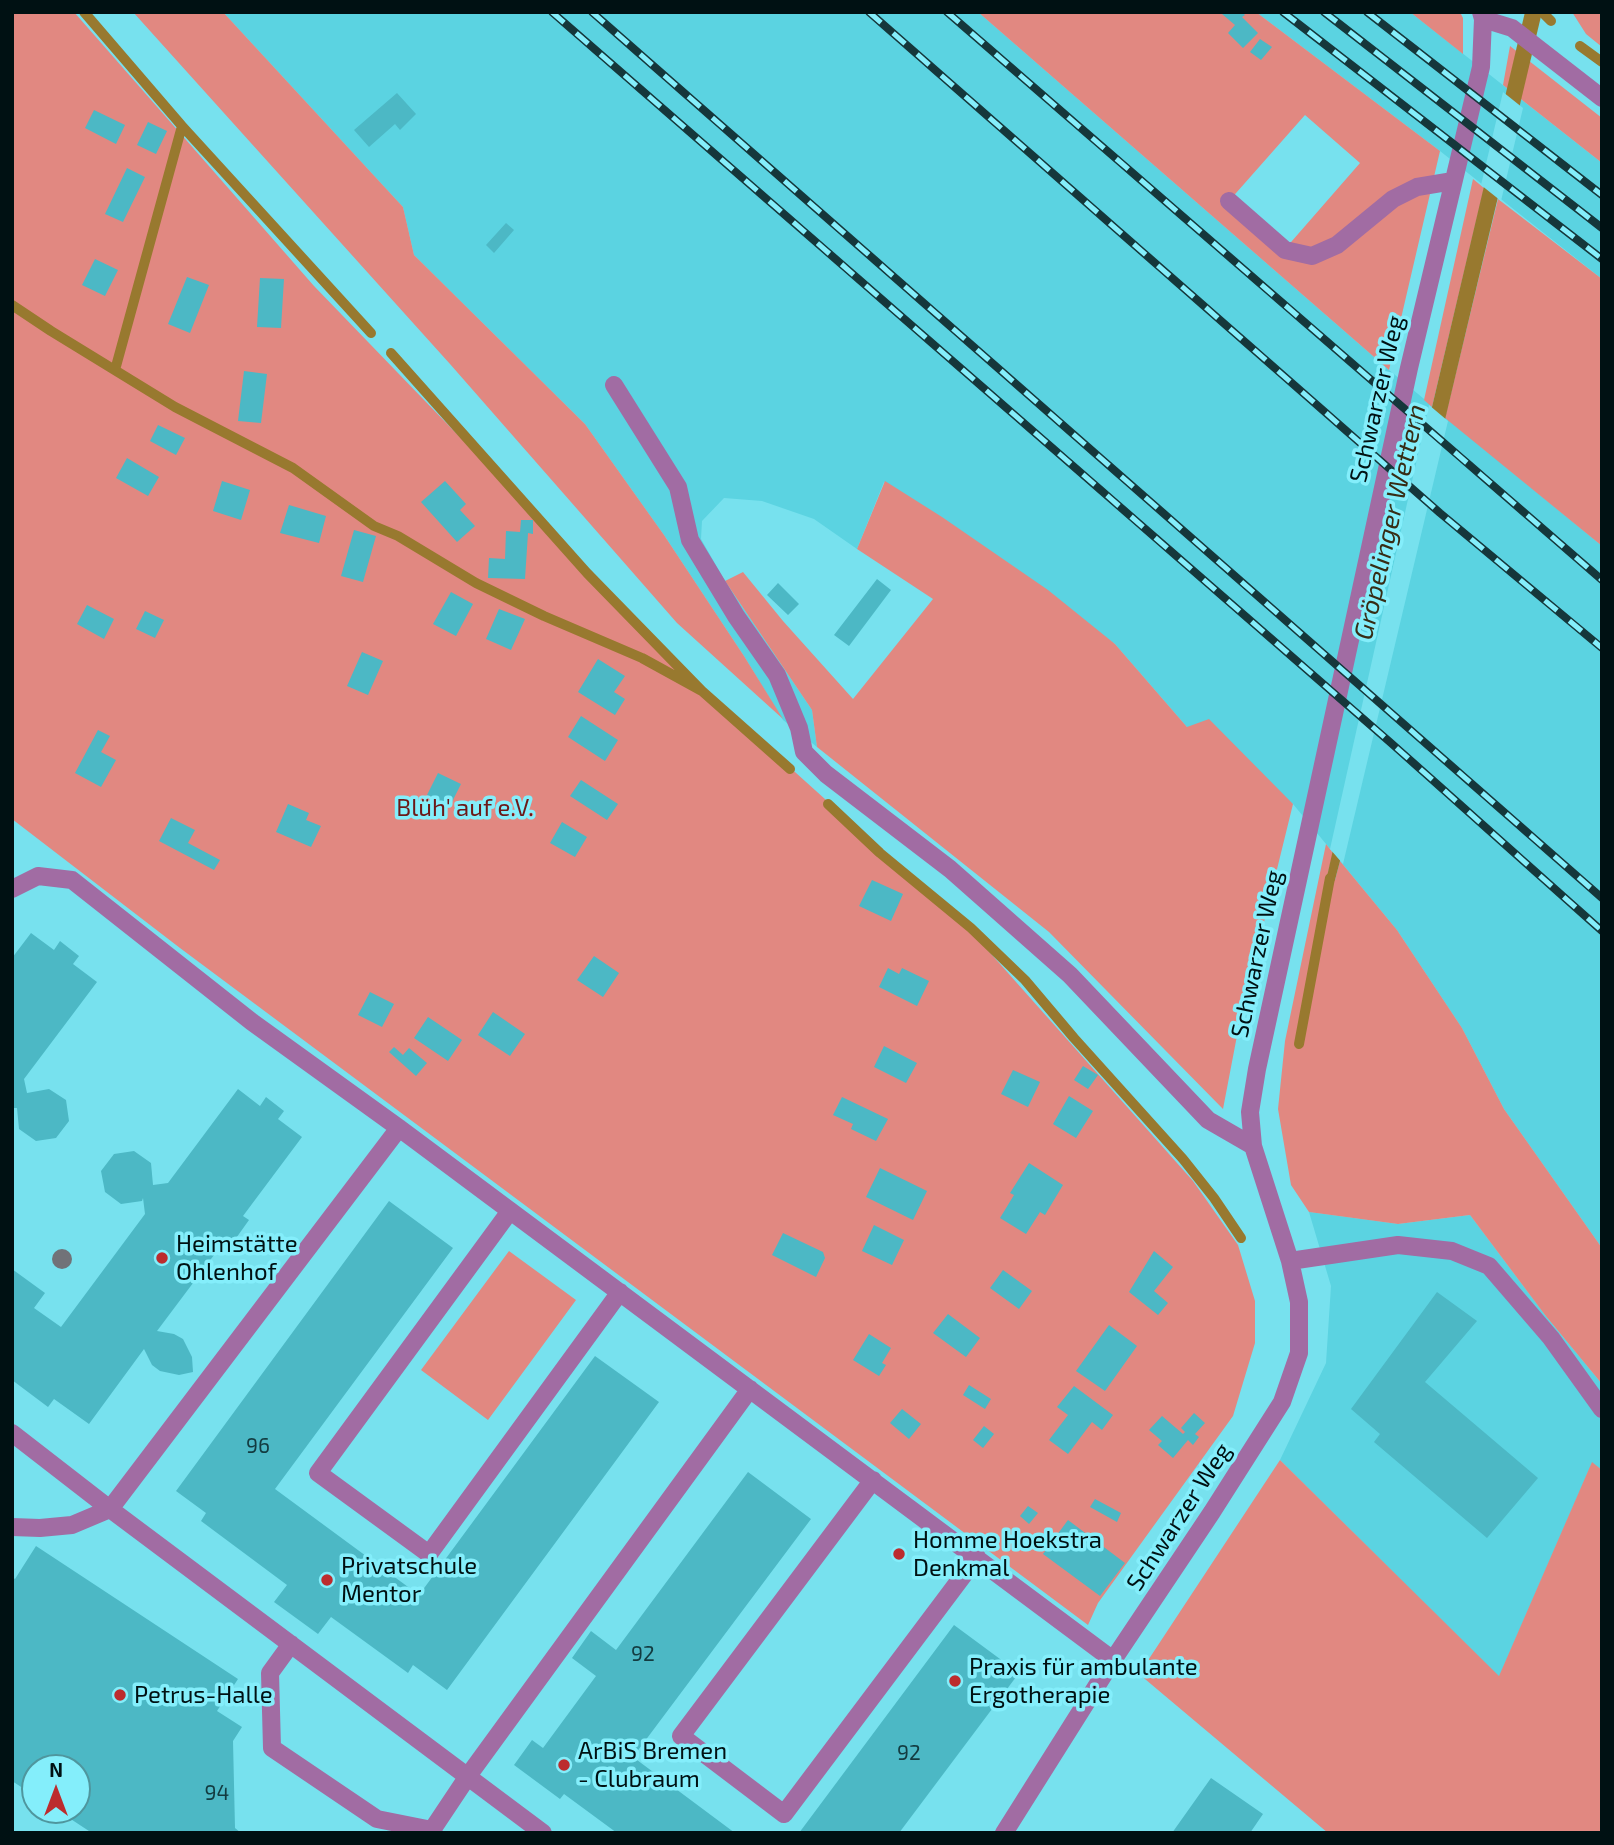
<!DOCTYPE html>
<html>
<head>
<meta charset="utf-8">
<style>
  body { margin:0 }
  #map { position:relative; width:1614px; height:1845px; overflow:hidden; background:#77e1ee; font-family:"Exo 2",sans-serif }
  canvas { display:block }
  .frame { position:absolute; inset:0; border:14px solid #001113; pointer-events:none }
  .north { position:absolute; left:21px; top:1754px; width:70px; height:70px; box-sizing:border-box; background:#84eefb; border:2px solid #4f969e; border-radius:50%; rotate:0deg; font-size:19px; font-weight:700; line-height:28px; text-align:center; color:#001113 }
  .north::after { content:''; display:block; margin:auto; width:24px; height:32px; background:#bc2c2e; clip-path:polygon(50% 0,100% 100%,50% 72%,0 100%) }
</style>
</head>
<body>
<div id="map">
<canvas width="1614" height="1845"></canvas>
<div class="frame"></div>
<div class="north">N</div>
</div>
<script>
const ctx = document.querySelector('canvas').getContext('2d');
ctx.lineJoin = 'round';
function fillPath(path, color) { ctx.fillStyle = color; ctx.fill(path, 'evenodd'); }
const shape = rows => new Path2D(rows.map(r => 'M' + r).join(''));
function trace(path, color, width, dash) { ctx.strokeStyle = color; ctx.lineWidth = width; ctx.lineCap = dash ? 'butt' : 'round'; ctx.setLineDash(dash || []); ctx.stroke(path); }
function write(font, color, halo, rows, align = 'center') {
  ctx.font = font + ' "Exo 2",sans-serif'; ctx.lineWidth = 7; ctx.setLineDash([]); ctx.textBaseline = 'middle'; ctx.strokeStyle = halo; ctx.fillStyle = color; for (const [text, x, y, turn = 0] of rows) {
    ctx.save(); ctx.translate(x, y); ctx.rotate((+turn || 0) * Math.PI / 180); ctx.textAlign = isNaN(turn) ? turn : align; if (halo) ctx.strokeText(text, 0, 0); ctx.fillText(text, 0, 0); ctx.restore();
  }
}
fillPath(shape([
  [223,12,978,12,1389,370,1602,546,1602,1248,1504,1109,1462,1028,1397,930,1293,804,1187,727,1115,644,884,482,857,549,814,519,762,501,724,498,702,521,701,539,725,581,812,710,817,747,783,720,744,656,664,535,585,424,414,255,403,207],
  [1256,12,1410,12,1602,163,1602,279,1440,151],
  [1309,1212,1398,1224,1470,1215,1545,1315,1602,1384,1602,1470,1592,1463,1499,1677,1280,1460,1326,1363,1331,1286]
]), '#5bd3e1');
fillPath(shape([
  [12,12,74,12,314,286,704,690,968,928,1193,1181,1238,1245,1255,1301,1255,1343,1233,1416,1098,1603,1088,1625,180,948,12,819],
  [133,12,223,12,403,207,414,255,585,424,664,535,744,656,783,719,677,623,450,364],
  [978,12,1256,12,1440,151,1389,370],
  [1305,115,1360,163,1285,249,1229,201],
  [1410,12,1460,12,1463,18,1463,54],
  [1572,12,1602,12,1602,47,1586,34],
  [1510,46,1602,118,1602,163,1503,85],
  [1473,179,1484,188,1432,407,1424,400],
  [1498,199,1602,279,1602,546,1445,418],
  [885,481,942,517,1048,590,1115,644,1187,727,1209,719,1293,804,1240,1020,1223,1109,1049,932,817,747,812,710,725,581,743,572,783,621,853,699,933,599,857,549],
  [1326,844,1333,853,1326,881,1335,880,1340,861,1397,930,1462,1028,1504,1109,1602,1248,1602,1384,1545,1315,1470,1215,1398,1224,1309,1212,1291,1185,1278,1109,1285,1041],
  [509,1251,576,1300,488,1420,421,1370],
  [1280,1460,1499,1676,1592,1462,1602,1470,1602,1833,1328,1833,1139,1674]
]), '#e18881');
fillPath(shape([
  [1525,12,1542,12,1340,861,1335,880,1327,892,1326,881,1432,407]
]), '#98792f');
fillPath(shape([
  [1503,92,1523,108,1501,201,1481,185],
  [1429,405,1448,421,1343,864,1330,849]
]), '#77e1ee');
trace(shape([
  [84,12,182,126,371,333],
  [1542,12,1551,21],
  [1580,46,1602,62],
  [12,305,51,331,175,407,293,468,374,526,398,536,476,583,544,616,642,658,702,691],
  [391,353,587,573,702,691,790,769],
  [115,370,182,126],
  [828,804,880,853,971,928,1025,980,1074,1038,1183,1159,1214,1198,1241,1238],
  [1299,1044,1330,878]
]), '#98792f', 10);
fillPath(shape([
  [1224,12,1242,12,1245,15,1242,17,1258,33,1243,48,1228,33,1235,25,1222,14],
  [1260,39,1272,47,1261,60,1250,52],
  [397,93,416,114,400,130,395,124,369,147,354,130],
  [94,110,125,125,116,144,85,128],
  [148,122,167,131,156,154,137,145],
  [127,168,145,177,123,222,105,214],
  [506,223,514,230,494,253,486,245],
  [95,259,118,270,105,296,82,285],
  [187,277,209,285,190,333,168,324],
  [260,278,284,279,281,328,257,327],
  [244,371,267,374,261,423,238,421],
  [158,425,185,438,176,455,150,441],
  [127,458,159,477,148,496,116,478],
  [222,481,250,490,241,520,213,511],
  [445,481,466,504,460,510,475,526,457,542,421,502],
  [289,505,326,516,319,543,280,533],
  [521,520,533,520,533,534,528,533,525,579,488,578,489,558,505,559,506,531,520,532],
  [354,530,376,536,363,582,341,576],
  [877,579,891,590,849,646,834,635],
  [778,583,799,604,788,615,767,595],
  [451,592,473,604,456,636,433,624],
  [87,605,114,619,104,639,77,624],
  [499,609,525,619,511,650,486,639],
  [145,611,164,620,155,638,136,629],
  [362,652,383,661,368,695,347,686],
  [598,659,625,676,614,692,625,699,615,715,578,692],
  [581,716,618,740,605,761,568,737],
  [98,730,110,736,101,752,116,760,101,787,75,773],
  [438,773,461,784,450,806,427,795],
  [581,780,618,804,607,820,570,796],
  [288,804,309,813,306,820,321,826,311,847,276,832],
  [171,818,195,830,188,843,220,860,214,870,159,841],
  [562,822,587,837,575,857,550,843],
  [872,880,903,894,891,921,859,906],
  [31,933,54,950,60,941,79,956,73,964,97,982,24,1079,27,1093,49,1089,66,1100,69,1121,56,1138,36,1141,19,1129,17,1108,12,1108,12,958],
  [594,956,619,973,603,997,577,980],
  [888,968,899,974,902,968,929,981,917,1006,879,987],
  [370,992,394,1004,382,1027,358,1015],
  [493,1012,525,1034,510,1056,478,1035],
  [428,1017,462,1040,448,1061,414,1038],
  [884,1046,917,1063,906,1083,874,1067],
  [394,1047,403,1055,409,1048,427,1063,416,1076,389,1052],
  [1083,1066,1098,1075,1088,1089,1074,1080],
  [1013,1070,1040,1082,1028,1107,1001,1094],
  [238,1089,260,1106,266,1097,284,1111,278,1119,302,1137,243,1216,249,1220,229,1248,223,1243,157,1331,174,1334,183,1339,192,1357,193,1372,179,1375,160,1371,152,1365,144,1349,89,1424,54,1399,48,1407,12,1380,12,1269,45,1293,34,1308,61,1327,145,1214,143,1198,142,1201,121,1204,105,1192,101,1171,114,1154,134,1151,151,1163,153,1185,168,1183],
  [1069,1096,1093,1111,1076,1138,1053,1124],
  [842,1097,888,1119,876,1141,851,1129,853,1124,833,1115],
  [1029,1163,1063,1185,1045,1215,1040,1212,1026,1234,1000,1218,1014,1195,1010,1193],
  [880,1168,927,1191,913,1220,866,1197],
  [389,1201,453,1248,275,1489,419,1595,595,1356,659,1402,447,1690,413,1665,408,1673,331,1617,318,1634,274,1602,287,1585,201,1521,206,1513,176,1491],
  [874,1225,904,1240,892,1265,862,1251],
  [783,1233,823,1252,825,1258,816,1277,772,1255],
  [1154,1251,1173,1267,1154,1291,1168,1303,1158,1315,1129,1292],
  [1003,1270,1032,1291,1019,1309,990,1288],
  [1437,1292,1477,1321,1425,1382,1538,1478,1487,1538,1374,1442,1380,1434,1351,1409],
  [948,1314,980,1338,966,1357,933,1333],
  [1109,1325,1137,1346,1105,1391,1076,1371],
  [869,1334,891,1348,882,1363,886,1365,879,1376,853,1360],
  [969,1385,991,1399,985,1409,963,1395],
  [1074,1386,1113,1415,1102,1430,1092,1422,1068,1454,1049,1440,1068,1415,1057,1407],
  [902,1409,921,1424,909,1439,890,1423],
  [1194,1413,1205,1423,1195,1434,1199,1437,1193,1445,1188,1440,1173,1458,1158,1445,1162,1441,1149,1430,1162,1416,1183,1434,1185,1432,1181,1428],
  [984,1426,994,1434,983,1448,973,1440],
  [748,1472,811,1519,633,1757,735,1833,617,1833,564,1794,560,1799,514,1765,532,1740,543,1748,596,1676,572,1658,591,1631,616,1650],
  [1095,1499,1121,1513,1117,1522,1090,1507],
  [1028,1506,1038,1513,1029,1524,1020,1516],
  [1068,1520,1125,1563,1100,1596,1043,1554],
  [36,1546,238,1679,217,1711,242,1727,233,1741,235,1828,241,1833,92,1833,57,1810,77,1810,77,1768,35,1768,35,1796,12,1781,12,1577,15,1579],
  [954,1625,1019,1673,899,1833,799,1833],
  [1211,1778,1263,1814,1250,1833,1172,1833]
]), '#4cb8c5');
trace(shape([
  [1483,19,1512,28,1602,98],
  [1229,201,1285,250,1312,256,1337,245,1393,199,1417,187,1453,181],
  [614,385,678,487,690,540,736,616,777,675,799,728,804,752,826,774,950,869,1070,975,1208,1120,1253,1146],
  [12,889,38,876,72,880,252,1022,399,1128,1113,1660],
  [510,1211,318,1473,429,1554,620,1292],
  [1290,1261,1398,1245,1452,1251,1489,1266,1551,1338,1602,1409],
  [12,1433,110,1509,543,1833],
  [873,1480,681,1736,784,1814,977,1557],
  [12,1527,40,1528,72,1525,110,1509,399,1128],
  [291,1644,270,1673,272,1748,377,1819,432,1830],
  [434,1833,432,1830,468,1776,750,1389],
  [1004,1833,1113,1660,1212,1512,1282,1402,1299,1353,1299,1302,1290,1261,1253,1146,1250,1112,1257,1069,1409,368,1481,67,1483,19,1481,12]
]), '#a16ca3', 18);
const rail = shape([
  [552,12,1391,743,1602,931],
  [592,12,1602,898],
  [869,12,1440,513,1602,648],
  [947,12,1602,580],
  [1283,12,1602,259],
  [1324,12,1602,228],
  [1367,12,1602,195]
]);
trace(rail, '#15373b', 8);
trace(rail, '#84eefb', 5, [16]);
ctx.fillStyle = '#717278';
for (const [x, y] of [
  [62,1259]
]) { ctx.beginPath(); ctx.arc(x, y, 10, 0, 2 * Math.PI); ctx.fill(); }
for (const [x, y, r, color] of [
  [162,1258,7,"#bc2c2e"],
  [899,1554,7,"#bc2c2e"],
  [327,1580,7,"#bc2c2e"],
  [955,1681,7,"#bc2c2e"],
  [120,1695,7,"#bc2c2e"],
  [564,1765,7,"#bc2c2e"]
]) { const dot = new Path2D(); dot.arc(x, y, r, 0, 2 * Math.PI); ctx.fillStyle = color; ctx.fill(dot); trace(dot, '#84eefb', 2.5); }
write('21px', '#133b40', null, [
  ["96",258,1446],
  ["92",643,1654],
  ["92",909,1753],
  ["94",217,1793]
]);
write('24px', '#001113', '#84eefb', [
  ["Schwarzer Weg",1377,399,-77],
  ["Schwarzer Weg",1257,954,-78],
  ["Schwarzer Weg",1179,1517,-57]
]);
write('24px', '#6c1818', '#84eefb', [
  ["Blüh' auf e.V.",465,808]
]);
write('24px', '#001113', '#84eefb', [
  ["Heimstätte",176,1244],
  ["Ohlenhof",176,1272],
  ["Homme Hoekstra",913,1540],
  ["Denkmal",913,1568],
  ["Privatschule",341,1566],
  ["Mentor",341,1594],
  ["Praxis für ambulante",969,1667],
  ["Ergotherapie",969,1695],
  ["Petrus-Halle",134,1695],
  ["ArBiS Bremen",578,1751],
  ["- Clubraum",578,1779]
], 'left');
write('italic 26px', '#372d16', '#84eefb', [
  ["Gröpelinger Wettern",1390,522,-77]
]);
</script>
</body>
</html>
